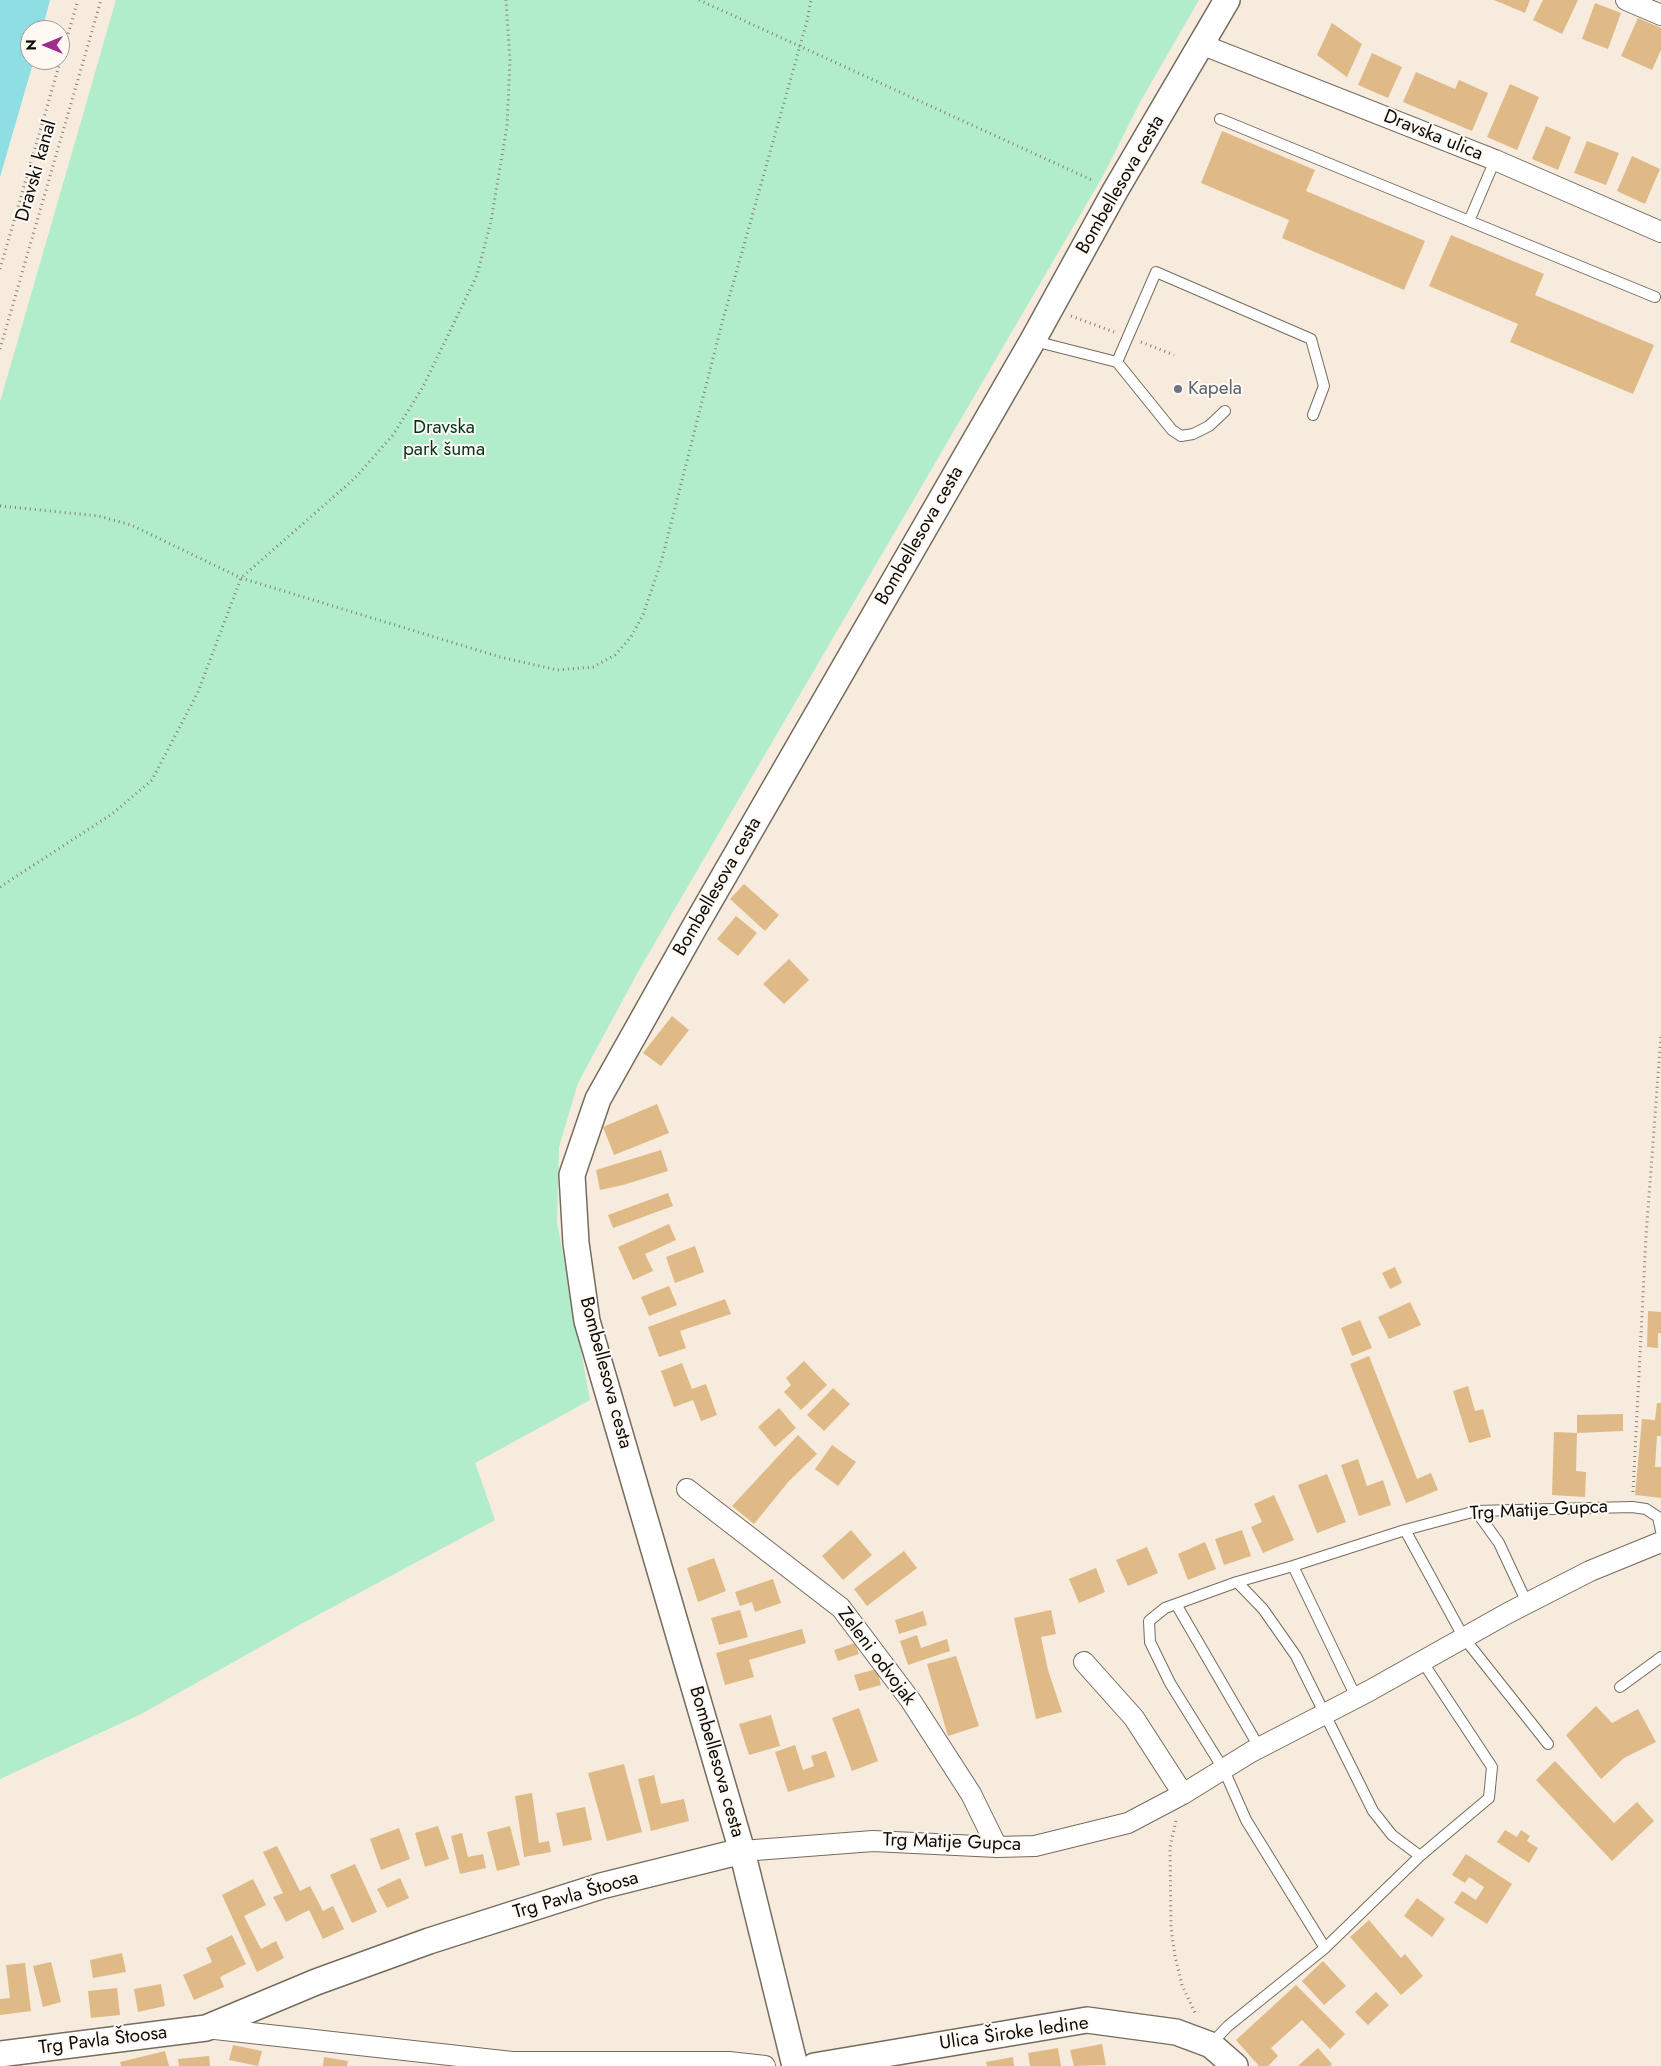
<!DOCTYPE html>
<html>
<head>
<meta charset="utf-8">
<style>
  body { margin:0 }
  #map { position:relative; width:1661px; height:2066px; overflow:hidden; background:#f6ebdc; font-family:Jost,sans-serif }
  canvas { display:block }
  .north { position:absolute; left:20px; top:20px; width:50px; height:50px; box-sizing:border-box; background:#fef9f3; border:1px solid #9e9a94; border-radius:50%; rotate:270deg; font-size:14px; font-weight:700; line-height:20px; text-align:center; color:#0e0b06 }
  .north::after { content:''; display:block; margin:auto; width:18px; height:22px; background:#9d2e8d; clip-path:polygon(50% 0,100% 100%,50% 72%,0 100%) }
</style>
</head>
<body>
<div id="map">
<canvas width="1661" height="2066"></canvas>
<div class="north">N</div>
</div>
<script>
const ctx = document.querySelector('canvas').getContext('2d');
ctx.lineJoin = 'round';
function fillPath(path, color) { ctx.fillStyle = color; ctx.fill(path, 'evenodd'); }
const shape = rows => new Path2D(rows.map(r => 'M' + r).join(''));
function trace(path, color, width, dash) { ctx.strokeStyle = color; ctx.lineWidth = width; ctx.lineCap = dash ? 'butt' : 'round'; ctx.setLineDash(dash || []); ctx.stroke(path); }
function write(font, color, halo, rows, align = 'center') {
  ctx.font = font + ' Jost,sans-serif'; ctx.lineWidth = 4; ctx.setLineDash([]); ctx.textBaseline = 'middle'; ctx.strokeStyle = halo; ctx.fillStyle = color; for (const [text, x, y, turn = 0] of rows) {
    ctx.save(); ctx.translate(x, y); ctx.rotate((+turn || 0) * Math.PI / 180); ctx.textAlign = isNaN(turn) ? turn : align; if (halo) ctx.strokeText(text, 0, 0); ctx.fillText(text, 0, 0); ctx.restore();
  }
}
fillPath(shape([
  [116,0,1199,0,1140,102,1104,174,639,970,578,1083,559,1147,557,1222,590,1400,475,1463,495,1520,301,1624,141,1714,0,1779,0,402]
]), '#b1eccb');
fillPath(shape([
  [0,0,50,0,42,30,30,30,30,60,34,60,0,177]
]), '#8edfe4');
fillPath(shape([
  [1494,0,1530,0,1525,13],
  [1543,0,1578,0,1562,34,1533,20],
  [1595,3,1621,13,1608,49,1582,39],
  [1638,18,1661,28,1661,50,1652,70,1621,56],
  [1332,23,1362,44,1347,77,1317,55],
  [1372,53,1402,67,1388,98,1358,85],
  [1416,72,1455,89,1459,80,1488,93,1472,131,1403,102],
  [1510,84,1539,97,1517,150,1487,137],
  [1546,126,1571,137,1558,170,1532,159],
  [1222,131,1315,170,1306,191,1425,241,1404,290,1282,238,1289,220,1201,183],
  [1587,141,1619,153,1606,185,1574,173],
  [1632,156,1660,169,1645,204,1617,191],
  [1451,235,1544,274,1535,295,1654,345,1633,394,1510,342,1518,324,1429,286],
  [744,884,779,915,765,931,730,899],
  [736,916,757,933,738,956,717,939],
  [789,959,809,980,784,1004,763,984],
  [672,1016,689,1030,661,1066,643,1053],
  [657,1104,669,1133,614,1155,603,1127],
  [661,1150,668,1171,623,1185,600,1190,596,1170],
  [668,1193,673,1206,613,1228,608,1215],
  [669,1224,676,1240,645,1254,653,1271,633,1280,618,1247],
  [695,1246,704,1272,675,1283,666,1257],
  [1395,1267,1402,1283,1390,1289,1382,1273],
  [669,1286,677,1305,649,1316,641,1297],
  [725,1299,731,1314,680,1331,686,1348,659,1357,648,1327],
  [1410,1302,1421,1325,1389,1339,1378,1317],
  [1648,1311,1661,1312,1661,1333,1658,1333,1658,1348,1647,1347],
  [1360,1320,1372,1348,1352,1356,1341,1328],
  [1369,1356,1417,1479,1431,1473,1438,1490,1406,1503,1350,1364],
  [804,1361,827,1385,801,1410,784,1392,791,1385,786,1378],
  [682,1363,692,1389,706,1384,717,1415,701,1421,693,1400,674,1407,661,1371],
  [1468,1386,1475,1411,1483,1409,1491,1437,1469,1443,1453,1391],
  [833,1388,850,1404,824,1431,807,1415],
  [1657,1403,1661,1403,1661,1436,1657,1436,1655,1467,1661,1467,1661,1498,1635,1495,1642,1419,1655,1420],
  [779,1408,796,1428,775,1447,758,1427],
  [1623,1414,1623,1431,1577,1433,1577,1415],
  [1554,1432,1577,1433,1576,1471,1586,1472,1585,1497,1552,1495],
  [798,1435,817,1454,789,1481,754,1524,732,1506],
  [832,1445,856,1462,838,1486,815,1469],
  [1358,1459,1367,1486,1383,1480,1391,1505,1359,1516,1341,1465],
  [1327,1474,1346,1522,1317,1533,1298,1485],
  [1274,1495,1294,1540,1263,1553,1251,1527,1262,1522,1254,1504],
  [851,1530,872,1555,843,1580,822,1556],
  [1242,1530,1251,1556,1224,1565,1215,1539],
  [1205,1542,1216,1569,1188,1580,1178,1554],
  [1147,1547,1158,1573,1128,1586,1116,1560],
  [904,1551,917,1568,867,1606,854,1589],
  [714,1558,726,1591,698,1602,687,1568],
  [1096,1568,1105,1592,1079,1603,1069,1579],
  [773,1579,781,1603,755,1612,752,1602,740,1606,735,1592],
  [740,1610,748,1637,719,1645,711,1618],
  [1051,1610,1056,1634,1041,1637,1048,1670,1062,1712,1036,1719,1014,1618],
  [923,1611,927,1625,899,1634,895,1620],
  [802,1629,806,1643,749,1660,754,1677,725,1685,716,1653],
  [917,1635,921,1648,947,1639,950,1651,908,1665,900,1641],
  [855,1643,859,1654,838,1661,834,1650],
  [956,1656,979,1726,948,1736,927,1664],
  [877,1669,881,1685,859,1691,854,1675],
  [1596,1706,1612,1723,1638,1709,1656,1742,1624,1758,1601,1779,1566,1735],
  [859,1708,878,1761,852,1771,832,1718],
  [771,1715,780,1746,749,1755,739,1724],
  [795,1745,803,1770,814,1766,811,1756,826,1751,835,1777,788,1792,775,1752],
  [1555,1761,1614,1823,1637,1802,1654,1821,1612,1861,1536,1780],
  [624,1764,642,1832,607,1841,588,1773],
  [654,1775,661,1804,684,1799,689,1821,651,1831,638,1779],
  [532,1793,539,1843,549,1841,551,1852,524,1857,515,1796],
  [585,1807,592,1840,563,1846,556,1813],
  [438,1826,449,1859,425,1867,415,1833],
  [510,1826,520,1865,497,1871,487,1832],
  [399,1828,410,1859,381,1870,370,1839],
  [1505,1830,1517,1837,1521,1830,1530,1836,1527,1841,1538,1848,1529,1863,1497,1842],
  [462,1833,468,1857,483,1854,486,1868,460,1874,451,1836],
  [277,1846,300,1891,310,1886,323,1911,333,1906,344,1929,323,1939,309,1910,286,1922,273,1897,283,1893,263,1852],
  [1466,1854,1512,1884,1487,1924,1454,1903,1462,1891,1476,1900,1484,1887,1469,1877,1465,1883,1452,1875],
  [355,1864,377,1912,352,1923,330,1875],
  [400,1878,409,1898,387,1908,377,1889],
  [253,1879,266,1905,244,1916,261,1949,276,1941,284,1958,257,1972,222,1895],
  [1417,1898,1445,1919,1432,1937,1404,1916],
  [1369,1920,1401,1958,1405,1954,1423,1976,1401,1995,1350,1937],
  [232,1935,246,1964,220,1977,224,1987,194,2000,183,1975,212,1962,206,1948],
  [122,1953,126,1972,93,1978,90,1960],
  [1323,1961,1346,1986,1324,2005,1302,1981],
  [51,1962,61,2002,43,2007,33,1966],
  [25,1963,31,2011,0,2015,0,1999,10,1998,6,1965],
  [161,1984,165,2006,138,2012,134,1989],
  [1296,1985,1345,2034,1330,2049,1302,2020,1271,2048,1278,2056,1268,2066,1259,2066,1236,2040],
  [117,1988,120,2015,91,2018,88,1991],
  [1376,1992,1389,2005,1368,2025,1355,2012],
  [1102,2044,1106,2065,1074,2066,1070,2050],
  [233,2045,262,2051,258,2066,229,2060],
  [1058,2048,1061,2066,1030,2066,1028,2053],
  [1318,2048,1332,2064,1330,2066,1298,2066],
  [165,2051,169,2066,121,2066,120,2062],
  [209,2056,210,2066,179,2066,178,2059],
  [324,2057,348,2061,347,2066,323,2066],
  [1013,2057,1014,2066,987,2066,986,2062]
]), '#dfba87');
const service = shape([
  [1220,119,1655,297],
  [1469,221,1495,160],
  [1034,341,1117,362,1156,272,1311,339,1324,386,1313,415],
  [1117,362,1172,430,1181,436,1193,434,1209,426,1225,411],
  [1476,1511,1499,1543,1527,1603],
  [1405,1530,1464,1638,1548,1744],
  [1293,1566,1356,1697],
  [1237,1582,1293,1566,1405,1530,1476,1511,1632,1507,1646,1509,1658,1517,1661,1531],
  [1176,1604,1259,1747],
  [1620,1687,1661,1657],
  [1420,1856,1489,1798,1492,1767,1422,1661],
  [1211,2044,1228,2026,1325,1948,1420,1856,1392,1835,1373,1811,1296,1656,1263,1609,1237,1582,1165,1608,1149,1621,1150,1642,1170,1683,1224,1770,1246,1820,1325,1948]
]);
const minor = shape([
  [1626,0,1661,15],
  [1203,45,1495,160,1661,232],
  [687,1489,841,1608,911,1701,971,1794,997,1847],
  [1084,1662,1134,1718,1183,1794],
  [742,1851,873,1841,997,1847,1035,1846,1128,1823,1183,1794,1251,1752,1369,1691,1508,1613,1590,1571,1661,1542],
  [206,2028,512,2062,729,2062,765,2066]
]);
const tertiary = shape([
  [0,2054,206,2028,316,1982,429,1941,601,1886,742,1851],
  [795,2066,742,1851,587,1321,576,1243,572,1175,598,1099,694,928,1033,340,1115,191,1227,0],
  [814,2066,1087,2020,1176,2032,1211,2045,1235,2066]
]);
trace(service, '#756c5e', 12);
trace(minor, '#756c5e', 22);
trace(tertiary, '#756c5e', 28);
trace(shape([
  [699,0,1094,181],
  [0,269,78,0],
  [1071,316,1114,332],
  [1141,342,1174,355],
  [0,349,101,0],
  [0,506,99,516,131,525,241,578,500,657,557,670,593,667,615,655,631,637,643,615,662,559,722,323,807,21,811,0],
  [0,887,112,814,152,780,198,692,241,578,354,479,393,435,424,385,477,275,491,221,507,126,510,60,506,0],
  [1633,1492,1646,1236,1661,1036],
  [1176,1821,1170,1847,1171,1928,1175,1956,1182,1985,1196,2015]
]), '#878076', 3, [1, 4]);
trace(service, '#fff', 10);
trace(minor, '#fff', 20);
trace(tertiary, '#fff', 25);
for (const [x, y, r, color] of [
  [1178,389,5,"#6b7280"]
]) { const dot = new Path2D(); dot.arc(x, y, r, 0, 2 * Math.PI); ctx.fillStyle = color; ctx.fill(dot); trace(dot, '#fef9f3', 2); }
write('19px', '#0e0b06', '#fef9f3', [
  ["Dravska ulica",1433,136,22],
  ["Dravski kanal",37,171,-74],
  ["Bombellesova cesta",1121,185,-60],
  ["Bombellesova cesta",920,536,-60],
  ["Bombellesova cesta",718,887,-60],
  ["Bombellesova cesta",605,1373,75],
  ["Trg Matije Gupca",1539,1511,-3],
  ["Zeleni odvojak",876,1657,53],
  ["Bombellesova cesta",716,1762,74],
  ["Trg Matije Gupca",952,1843,2],
  ["Trg Pavla Štoosa",576,1896,-16],
  ["Ulica Široke ledine",1014,2034,-8],
  ["Trg Pavla Štoosa",103,2041,-7]
]);
write('19px', '#5b616d', '#fef9f3', [
  ["Kapela",1188,389]
], 'left');
write('19px', '#01351f', '#fef9f3', [
  ["Dravska",444,428],
  ["park šuma",444,450]
]);
</script>
</body>
</html>
